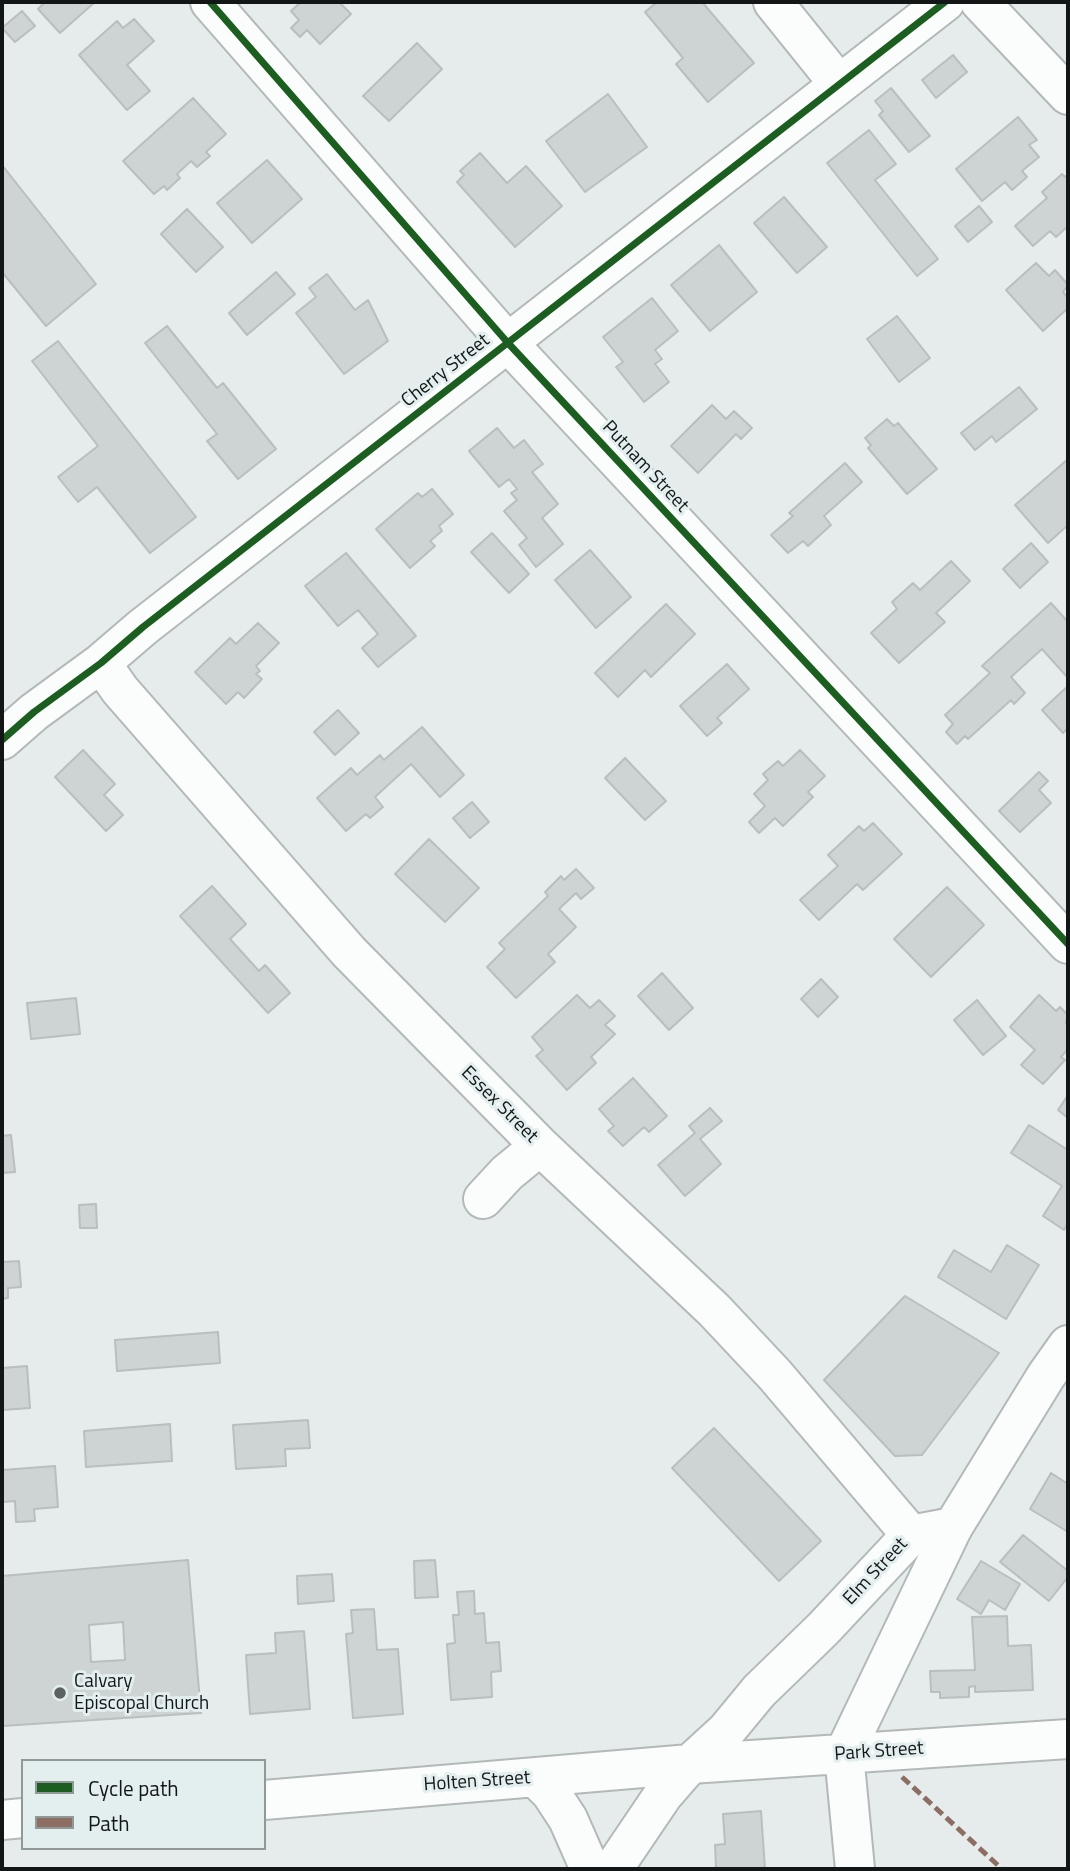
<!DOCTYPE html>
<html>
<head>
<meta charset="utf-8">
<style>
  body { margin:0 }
  #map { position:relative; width:1070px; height:1871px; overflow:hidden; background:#e6ecec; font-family:"Titillium Web",sans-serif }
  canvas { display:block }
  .frame { position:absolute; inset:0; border:4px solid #131617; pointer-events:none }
  .legend { position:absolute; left:21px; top:1759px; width:245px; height:91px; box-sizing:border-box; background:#e3eeef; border:2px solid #909899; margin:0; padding:9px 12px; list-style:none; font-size:21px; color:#131617 }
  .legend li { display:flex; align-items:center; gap:14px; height:35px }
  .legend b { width:35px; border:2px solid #909899 }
</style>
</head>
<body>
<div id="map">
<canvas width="1070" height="1871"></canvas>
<div class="frame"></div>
<ul class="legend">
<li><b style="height:9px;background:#1b5e20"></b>Cycle path</li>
<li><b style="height:9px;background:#8d6e63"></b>Path</li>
</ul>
</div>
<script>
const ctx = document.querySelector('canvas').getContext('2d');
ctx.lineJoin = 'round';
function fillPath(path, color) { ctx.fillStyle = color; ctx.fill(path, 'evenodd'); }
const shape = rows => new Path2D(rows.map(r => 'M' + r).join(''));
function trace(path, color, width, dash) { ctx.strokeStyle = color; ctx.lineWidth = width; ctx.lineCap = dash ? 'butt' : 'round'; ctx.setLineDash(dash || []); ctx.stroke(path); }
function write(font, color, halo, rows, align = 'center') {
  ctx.font = font + ' "Titillium Web",sans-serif'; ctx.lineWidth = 6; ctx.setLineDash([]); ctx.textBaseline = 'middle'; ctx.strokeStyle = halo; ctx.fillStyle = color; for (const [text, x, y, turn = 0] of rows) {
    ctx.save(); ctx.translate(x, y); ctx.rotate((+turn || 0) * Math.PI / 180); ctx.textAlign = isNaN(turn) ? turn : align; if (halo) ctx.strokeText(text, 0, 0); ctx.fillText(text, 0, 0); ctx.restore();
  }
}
const building = shape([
  [45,2,95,2,60,33,38,9,45,2],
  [301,2,339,2,351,14,320,44,307,30,300,37,291,28,299,20,291,11,301,2],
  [657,2,702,2,754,63,708,102,676,64,683,58,645,12,657,2],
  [22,11,35,26,15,42,2,28,22,11],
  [134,19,154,41,127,65,150,91,127,110,79,55,117,21,123,28,134,19],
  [417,43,442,69,389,121,363,96,417,43],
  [953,55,967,72,936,98,922,80,953,55],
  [891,88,930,136,909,152,879,115,883,111,875,101,891,88],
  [608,94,647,147,585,192,546,141,608,94],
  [193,98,226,134,206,152,210,156,197,167,191,161,177,174,180,178,167,190,164,186,154,194,123,161,193,98],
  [1018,117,1037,140,1029,145,1039,157,1022,171,1027,177,1012,190,1005,182,982,201,956,169,1018,117],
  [869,130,896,164,875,180,938,259,917,276,827,163,869,130],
  [480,153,507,183,526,166,562,206,515,247,457,182,464,175,460,171,480,153],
  [267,160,302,199,252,243,217,203,267,160],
  [2,165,96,284,46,326,2,272,2,165],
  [1062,174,1065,177,1068,174,1068,226,1056,237,1050,231,1033,246,1015,226,1047,198,1042,192,1062,174],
  [784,197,827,247,797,273,754,223,784,197],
  [979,206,992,222,968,242,955,226,979,206],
  [187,209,223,247,196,272,161,234,187,209],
  [719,245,757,292,710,331,671,285,719,245],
  [1036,263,1049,276,1055,270,1068,285,1063,292,1068,298,1068,308,1043,331,1006,290,1036,263],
  [276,272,295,294,247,335,229,313,276,272],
  [327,274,355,310,368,300,388,341,344,374,296,313,316,297,309,288,327,274],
  [652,298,678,331,655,350,662,359,655,364,669,382,644,402,616,367,623,362,603,337,652,298],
  [897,316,930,358,899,382,867,339,897,316],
  [167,326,217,388,223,383,276,449,238,479,207,441,217,434,145,343,167,326],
  [58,341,196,517,150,553,97,487,78,502,58,477,98,446,32,361,58,341],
  [1019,387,1037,409,996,442,992,436,975,450,961,433,1019,387],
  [712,405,726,419,734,411,752,428,741,439,736,434,698,473,671,446,712,405],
  [887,419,894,426,898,423,937,469,907,494,868,448,871,445,865,438,887,419],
  [497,428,514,448,524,440,543,464,532,472,558,504,542,518,563,544,536,567,519,545,527,538,504,511,517,500,511,493,517,489,509,479,499,487,469,451,497,428],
  [1068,459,1068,525,1048,543,1015,505,1068,459],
  [845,463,862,482,824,516,831,525,808,546,803,541,788,553,771,535,793,516,789,513,845,463],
  [432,489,453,514,439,526,442,531,430,541,435,546,410,568,376,529,418,493,422,497,432,489],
  [492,533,529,574,509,593,471,552,492,533],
  [1031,543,1048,562,1020,588,1003,569,1031,543],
  [590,550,631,597,596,628,555,580,590,550],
  [346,553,416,636,378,667,362,648,378,634,358,610,338,626,305,586,346,553],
  [951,561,970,581,936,613,945,622,899,663,871,633,897,609,892,602,913,583,920,590,951,561],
  [1051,603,1068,622,1068,678,1042,649,1011,677,1025,693,1014,704,1011,700,968,739,965,736,957,744,946,732,953,724,945,715,990,673,982,666,1051,603],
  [666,604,695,634,651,677,645,670,618,697,595,673,666,604],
  [258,623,279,643,256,666,260,671,256,674,262,679,244,698,238,692,226,704,195,672,230,638,236,644,258,623],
  [727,664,749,689,717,718,722,723,707,736,680,706,727,664],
  [1068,686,1068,728,1063,733,1042,710,1068,686],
  [338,710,359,733,335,755,314,732,338,710],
  [422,727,464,775,440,797,411,764,375,797,383,807,370,818,366,814,346,831,317,798,351,768,357,775,380,755,384,760,422,727],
  [83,750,115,784,104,795,123,815,106,831,55,777,83,750],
  [800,750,825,776,808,792,813,797,783,826,775,818,759,833,749,822,765,806,754,794,768,780,763,774,778,761,783,766,800,750],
  [625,758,666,801,645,820,605,778,625,758],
  [1039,772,1048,781,1039,790,1051,803,1020,832,999,811,1039,772],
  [472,802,489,822,470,838,453,818,472,802],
  [873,823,902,854,863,890,857,884,819,920,800,900,838,866,828,855,859,826,864,831,873,823],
  [429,839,479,888,445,922,395,874,429,839],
  [576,869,594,888,581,899,576,893,559,909,576,927,548,954,555,962,516,998,487,967,505,949,499,943,548,896,545,892,561,876,564,880,576,869],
  [212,886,246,924,230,939,259,971,265,965,290,993,268,1013,180,916,212,886],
  [947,887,984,925,931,977,894,939,947,887],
  [662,973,693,1008,669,1030,638,996,662,973],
  [821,979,838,997,818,1017,801,999,821,979],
  [577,995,590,1008,599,1000,615,1016,605,1025,615,1034,591,1057,596,1063,567,1090,536,1056,543,1050,532,1037,577,995],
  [1039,995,1056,1011,1060,1007,1068,1015,1066,1023,1068,1026,1068,1049,1061,1057,1065,1060,1043,1084,1021,1065,1035,1050,1010,1027,1039,995],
  [76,998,80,1034,31,1039,27,1003,76,998],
  [977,1000,1006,1036,983,1055,954,1020,977,1000],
  [633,1078,667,1116,649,1132,644,1127,623,1146,608,1131,614,1126,599,1109,633,1078],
  [1068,1095,1068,1118,1058,1110,1068,1095],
  [710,1108,722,1121,700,1139,721,1164,685,1196,658,1165,695,1133,689,1126,710,1108],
  [1029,1125,1068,1150,1068,1223,1064,1230,1043,1216,1062,1186,1011,1153,1029,1125],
  [11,1135,15,1172,2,1173,2,1136,11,1135],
  [96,1204,97,1228,80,1228,79,1205,96,1204],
  [1007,1245,1039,1265,1006,1319,938,1277,954,1250,991,1272,1007,1245],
  [19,1261,21,1287,8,1288,8,1298,2,1299,2,1262,19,1261],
  [905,1296,999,1353,922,1455,895,1456,824,1380,905,1296],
  [218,1332,220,1363,117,1371,115,1340,218,1332],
  [27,1366,30,1408,2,1410,2,1368,27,1366],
  [308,1420,310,1448,285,1449,286,1466,236,1469,233,1425,308,1420],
  [170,1424,172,1461,86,1467,84,1431,170,1424],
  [714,1428,821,1541,779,1581,672,1468,714,1428],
  [55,1466,58,1507,34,1509,35,1521,16,1522,15,1501,2,1502,2,1470,55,1466],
  [1051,1473,1068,1484,1068,1532,1030,1509,1051,1473],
  [1023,1535,1068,1571,1068,1577,1049,1601,1000,1562,1023,1535],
  [188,1560,201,1713,2,1726,2,1576,188,1560],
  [123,1622,125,1660,91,1662,89,1625,123,1622],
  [435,1560,438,1597,415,1598,414,1561,435,1560],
  [981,1561,1020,1584,1005,1610,989,1600,981,1614,957,1599,981,1561],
  [332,1574,334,1601,298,1604,297,1576,332,1574],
  [474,1591,475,1614,484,1613,486,1643,499,1642,501,1671,491,1672,492,1697,451,1700,447,1644,455,1643,453,1615,459,1615,457,1592,474,1591],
  [374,1609,377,1650,398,1649,403,1714,353,1718,346,1634,353,1633,351,1610,374,1609],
  [1007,1616,1008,1646,1031,1645,1033,1690,975,1692,975,1686,969,1687,969,1697,940,1698,940,1692,931,1692,930,1671,975,1670,972,1617,1007,1616],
  [304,1631,310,1709,250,1714,246,1655,276,1653,275,1633,304,1631],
  [761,1811,765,1869,716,1869,715,1845,725,1844,723,1814,761,1811]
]);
fillPath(building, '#ced3d3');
trace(building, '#b9bebe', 2);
const minor = shape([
  [210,2,508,343,1068,944],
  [773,2,839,84],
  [980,2,1068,95],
  [101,663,120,690,349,952,540,1146,714,1310,775,1375,911,1535],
  [2,740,34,712,101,663,143,627,945,2],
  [483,1199,507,1173,540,1146],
  [690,1764,1068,1739],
  [855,1869,844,1754,953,1527]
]);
const major = shape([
  [536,1778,551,1793,568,1819,590,1869],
  [264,1800,690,1764],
  [2,1820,23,1818],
  [613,1869,663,1795,690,1764,726,1731,759,1691,823,1629,911,1535,953,1527,1046,1376,1068,1345]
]);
trace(minor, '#b3b8b8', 42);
trace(major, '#b3b8b8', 42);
trace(minor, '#fbfcfc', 38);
trace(major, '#fbfcfc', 38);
trace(shape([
  [902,1777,1002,1869]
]), '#8d6e63', 5, [10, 5]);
trace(shape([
  [210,2,508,343,1068,944],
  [2,740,34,712,101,663,143,627,945,2]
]), '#1b5e20', 7);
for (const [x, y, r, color] of [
  [60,1693,7,"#5d6162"]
]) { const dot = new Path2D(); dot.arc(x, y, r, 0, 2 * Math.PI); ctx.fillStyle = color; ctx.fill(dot); trace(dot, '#e3eeef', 2.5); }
write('19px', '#131617', '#e3eeef', [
  ["Cherry Street",446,371,-38],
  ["Putnam Street",645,467,47],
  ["Essex Street",499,1105,45],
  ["Elm Street",876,1572,-47],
  ["Park Street",879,1752,-4],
  ["Holten Street",477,1782,-4]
]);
write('19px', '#131617', '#e3eeef', [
  ["Calvary",74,1682],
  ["Episcopal Church",74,1704]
], 'left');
</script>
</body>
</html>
